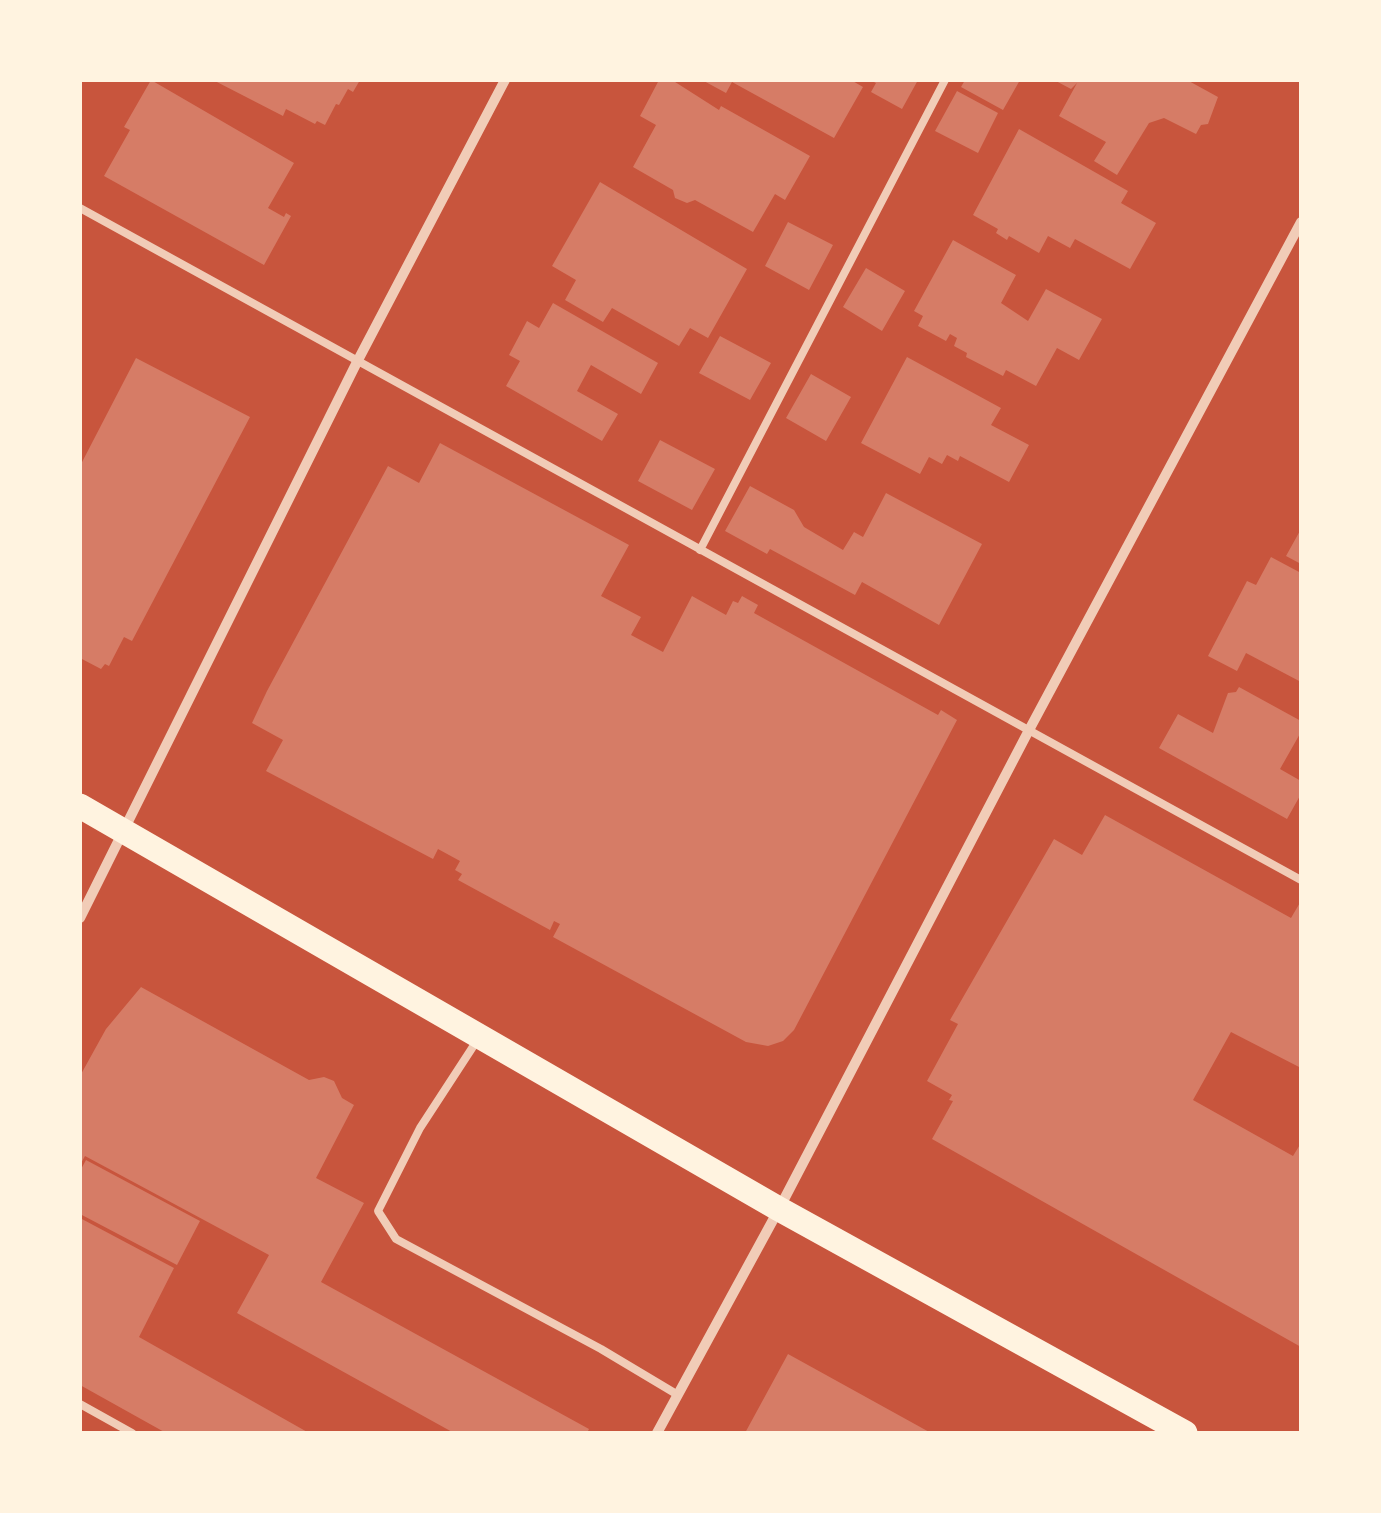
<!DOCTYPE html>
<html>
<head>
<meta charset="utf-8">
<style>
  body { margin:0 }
  #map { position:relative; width:1381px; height:1513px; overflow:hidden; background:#c8553d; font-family:Merriweather,serif }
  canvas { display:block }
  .frame { position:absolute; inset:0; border:82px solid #fff3e0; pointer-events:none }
</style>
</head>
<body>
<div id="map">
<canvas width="1381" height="1513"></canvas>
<div class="frame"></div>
</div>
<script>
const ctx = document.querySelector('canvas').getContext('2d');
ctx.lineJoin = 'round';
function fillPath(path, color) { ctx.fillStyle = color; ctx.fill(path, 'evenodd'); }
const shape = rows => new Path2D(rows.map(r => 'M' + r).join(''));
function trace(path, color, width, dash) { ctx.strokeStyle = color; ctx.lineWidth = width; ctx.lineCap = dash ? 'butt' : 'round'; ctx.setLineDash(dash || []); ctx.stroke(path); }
fillPath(shape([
  [151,80,294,163,268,208,284,217,286,213,291,216,264,265,104,176,130,130,124,127],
  [213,80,360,80,353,92,348,89,339,105,336,104,325,125,317,121,315,124,286,109,283,116],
  [659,80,672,80,719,110,721,106,810,156,785,200,775,194,753,232,695,200,687,203,675,198,673,190,633,167,656,125,640,116],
  [702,80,851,80,863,87,834,138,732,82,726,93],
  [870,80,918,80,902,109,871,92,876,83],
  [965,80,1020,80,1003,110,961,87],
  [1054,80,1187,80,1218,97,1208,124,1201,125,1196,134,1164,118,1149,123,1117,175,1094,161,1106,142,1059,116,1077,83,1071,89],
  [957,91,998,113,978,153,935,131],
  [1019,129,1128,191,1121,203,1156,223,1130,269,1075,239,1070,248,1048,236,1039,253,1009,236,1007,240,996,233,998,229,973,215],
  [600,182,747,269,708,338,690,328,679,346,612,308,603,322,565,300,576,280,552,266],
  [788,222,833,245,809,290,765,266],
  [953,240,1016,275,1001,303,1028,321,1046,289,1102,319,1079,360,1057,348,1036,386,1006,370,1003,376,966,357,967,353,954,346,957,338,950,334,946,341,918,326,923,316,914,311],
  [866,268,905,291,882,331,843,307],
  [553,303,658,363,641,394,591,365,577,391,618,414,602,441,506,386,520,361,509,355,527,321,539,328],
  [720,336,771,363,750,400,699,373],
  [907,357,1001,408,991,425,1029,445,1009,482,960,456,958,461,947,455,942,464,929,457,920,474,861,443],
  [136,358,250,417,132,641,124,637,109,666,105,664,101,669,80,658,80,466],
  [811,374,851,397,826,441,786,418],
  [660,440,715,469,692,510,638,481],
  [440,443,629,545,601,596,641,617,631,635,663,652,692,596,726,615,733,601,738,603,742,596,758,605,754,613,938,715,941,710,957,720,794,1030,783,1041,768,1046,746,1042,553,937,560,924,554,921,550,930,458,880,462,874,455,870,460,861,438,849,433,859,266,771,283,740,252,723,267,691,388,466,419,483],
  [750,486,794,510,804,527,843,550,854,532,863,537,886,493,982,544,939,625,862,582,855,595,770,549,767,554,725,531],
  [1301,529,1301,564,1286,556],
  [1271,557,1301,573,1301,682,1246,653,1237,671,1208,656,1247,581,1256,585],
  [1239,687,1301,721,1301,732,1280,769,1301,781,1301,794,1287,819,1159,748,1178,714,1213,733,1228,693,1236,692],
  [1105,815,1291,918,1301,901,1301,1068,1231,1032,1193,1100,1293,1156,1301,1143,1301,1347,932,1139,953,1101,949,1100,952,1095,927,1081,958,1024,950,1020,1054,839,1082,855],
  [141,987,309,1080,324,1077,334,1081,342,1098,354,1105,316,1178,364,1203,321,1282,589,1429,587,1433,454,1433,237,1313,269,1255,85,1156,80,1165,80,1076,106,1029],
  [86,1160,200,1221,177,1265,80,1214,80,1171],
  [80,1218,174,1268,139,1337,309,1433,166,1433,80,1385],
  [788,1354,931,1433,745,1433]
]), '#d67c66');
trace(shape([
  [80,208,1301,880],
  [700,550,945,80],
  [478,1039,420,1128,378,1211,396,1239,601,1349,678,1395],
  [80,1404,132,1433]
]), '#f1ccb7', 8);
trace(shape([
  [80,918,357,362,505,80],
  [657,1433,779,1209,1028,732,1301,222]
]), '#f1ccb7', 10);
trace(shape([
  [80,806,779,1209,1185,1433]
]), '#fff3e0', 25);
</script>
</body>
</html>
